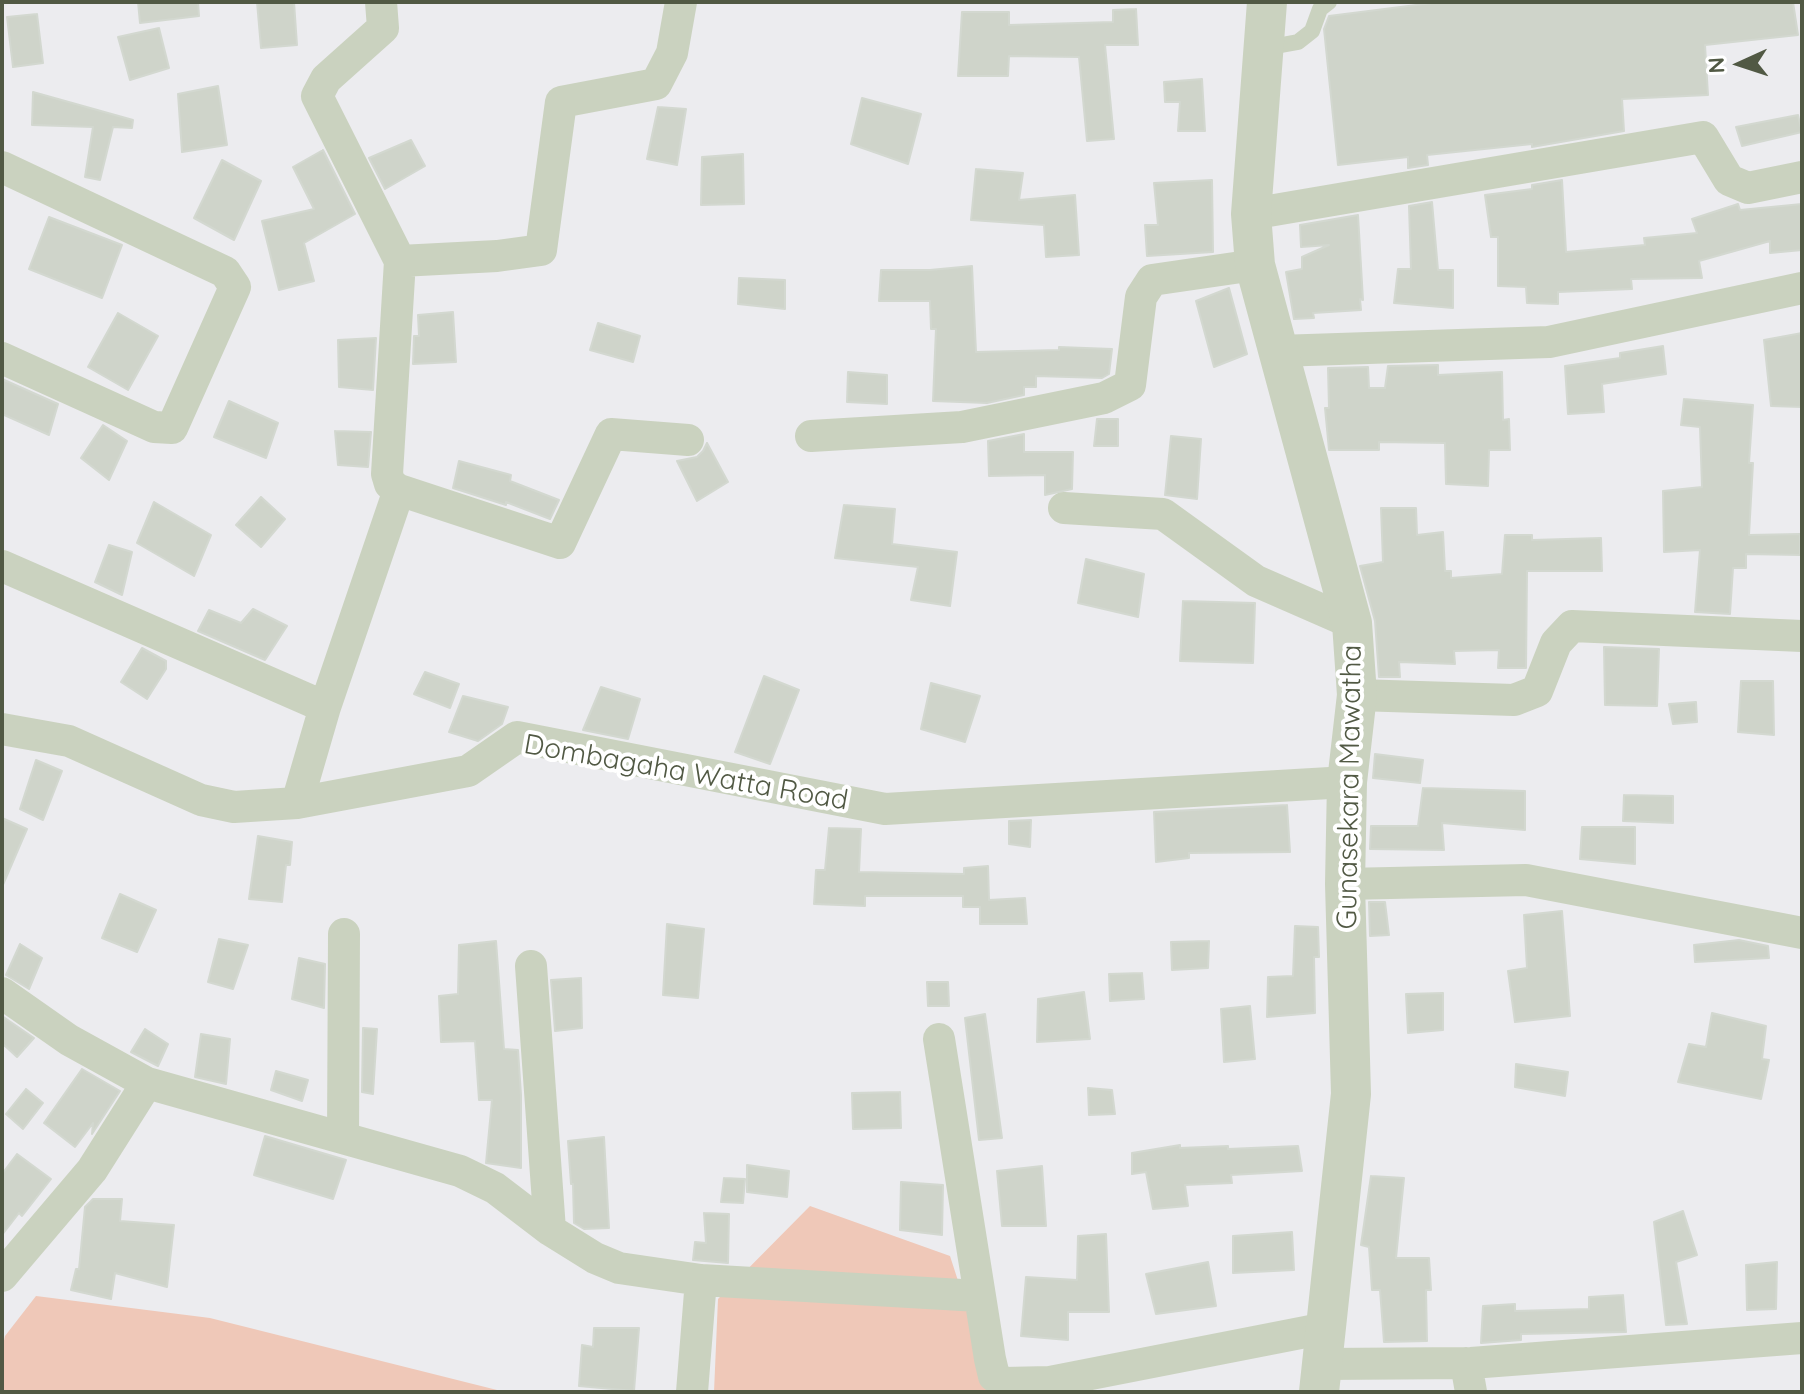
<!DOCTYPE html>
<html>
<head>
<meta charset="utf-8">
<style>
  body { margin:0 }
  #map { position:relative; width:1804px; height:1394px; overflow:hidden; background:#ececef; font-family:Quicksand,sans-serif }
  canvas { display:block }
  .frame { position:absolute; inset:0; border:4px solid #515944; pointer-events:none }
  .north { position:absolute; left:1700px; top:24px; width:80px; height:80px; -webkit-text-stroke:6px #fff; paint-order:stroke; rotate:267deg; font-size:22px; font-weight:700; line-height:32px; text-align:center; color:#515944 }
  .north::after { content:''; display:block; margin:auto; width:28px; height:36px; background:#515944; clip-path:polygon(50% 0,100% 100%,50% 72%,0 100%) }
</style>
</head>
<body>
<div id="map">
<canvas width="1804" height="1394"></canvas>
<div class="frame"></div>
<div class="north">N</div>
</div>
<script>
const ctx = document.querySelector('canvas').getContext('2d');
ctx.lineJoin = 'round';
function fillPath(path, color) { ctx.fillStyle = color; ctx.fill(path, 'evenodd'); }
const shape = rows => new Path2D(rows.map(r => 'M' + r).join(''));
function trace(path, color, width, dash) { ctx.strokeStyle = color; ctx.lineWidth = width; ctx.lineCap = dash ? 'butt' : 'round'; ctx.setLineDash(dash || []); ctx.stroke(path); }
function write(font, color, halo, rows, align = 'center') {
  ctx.font = font + ' Quicksand,sans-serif'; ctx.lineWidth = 8; ctx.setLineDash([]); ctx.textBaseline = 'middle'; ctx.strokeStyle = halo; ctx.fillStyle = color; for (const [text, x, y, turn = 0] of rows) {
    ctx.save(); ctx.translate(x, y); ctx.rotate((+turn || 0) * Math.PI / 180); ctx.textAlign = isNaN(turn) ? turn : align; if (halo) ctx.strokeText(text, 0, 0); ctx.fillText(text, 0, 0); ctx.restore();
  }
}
fillPath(shape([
  [810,1206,950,1256,994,1392,714,1392,718,1299],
  [36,1296,210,1318,505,1392,2,1392,2,1350,5,1336]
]), '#efc8b8');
const building = shape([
  [138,2,198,2,199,16,140,23,138,2],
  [257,2,294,2,297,45,261,48,257,2],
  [1440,2,1793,2,1798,35,1705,45,1708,95,1622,99,1624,131,1532,147,1532,144,1427,155,1428,165,1408,168,1408,157,1338,165,1324,29,1329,16,1440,2],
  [1136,9,1138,45,1105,45,1114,139,1087,141,1079,57,1009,56,1008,76,958,76,962,12,1009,12,1009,25,1113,22,1113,10,1136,9],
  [37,14,43,63,13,67,7,17,37,14],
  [159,28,169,68,130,80,118,37,159,28],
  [1202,79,1205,131,1178,131,1180,102,1165,102,1164,82,1202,79],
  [218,86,227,145,182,152,178,94,218,86],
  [33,92,133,120,132,128,113,127,100,180,85,177,93,127,32,125,33,92],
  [862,98,921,114,908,164,851,144,862,98],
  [658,107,686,109,677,165,647,159,658,107],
  [1798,115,1802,132,1742,146,1736,127,1798,115],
  [411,140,425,166,385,189,369,158,411,140],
  [323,150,355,214,304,243,314,281,279,290,262,221,314,209,293,167,323,150],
  [743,154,744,204,701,205,702,157,743,154],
  [222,160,261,181,234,240,194,218,222,160],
  [976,169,1023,173,1019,200,1075,195,1079,255,1046,257,1044,225,971,220,976,169],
  [1212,180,1213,252,1147,256,1145,225,1158,225,1154,183,1212,180],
  [1562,180,1566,252,1645,245,1644,238,1697,233,1692,219,1738,204,1740,210,1802,204,1802,250,1770,253,1770,241,1699,261,1702,278,1631,279,1632,289,1558,292,1558,304,1527,303,1526,287,1498,286,1498,237,1491,237,1485,195,1532,189,1532,185,1562,180],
  [1432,202,1438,270,1453,270,1453,308,1394,303,1398,269,1411,269,1409,206,1432,202],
  [1358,215,1363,300,1360,299,1361,310,1313,313,1314,318,1294,319,1286,272,1302,269,1302,257,1329,245,1301,247,1300,225,1358,215],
  [49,217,122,245,102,298,29,269,49,217],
  [972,266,976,352,1059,350,1059,347,1112,349,1109,374,1102,378,1036,376,1036,387,1024,387,1024,395,987,403,933,401,936,329,931,329,930,301,879,301,881,270,930,270,972,266],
  [739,278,785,280,785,309,738,304,739,278],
  [1229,288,1247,354,1214,367,1196,301,1229,288],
  [453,312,456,362,413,364,414,336,419,336,418,315,453,312],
  [118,313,158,336,128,390,88,367,118,313],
  [598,323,640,336,633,362,590,350,598,323],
  [1802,333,1802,407,1771,406,1764,340,1802,333],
  [376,338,373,390,339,387,338,340,376,338],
  [1663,346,1666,374,1602,384,1604,412,1568,414,1565,366,1620,358,1620,353,1663,346],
  [1438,365,1438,375,1502,372,1503,420,1509,419,1510,450,1489,450,1488,486,1446,484,1445,443,1379,442,1379,450,1329,450,1325,408,1329,408,1328,368,1368,367,1369,388,1385,388,1388,366,1438,365],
  [848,372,887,375,887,404,847,402,848,372],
  [2,379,58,404,49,435,2,414,2,379],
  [1684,399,1753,405,1749,463,1753,463,1749,535,1800,534,1800,555,1746,554,1746,568,1733,568,1730,614,1695,612,1700,550,1664,552,1663,491,1702,487,1700,427,1681,425,1684,399],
  [229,401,278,423,266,458,214,437,229,401],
  [1097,419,1118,419,1118,446,1094,446,1097,419],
  [103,425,127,441,109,480,81,458,103,425],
  [335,431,371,432,368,467,338,465,335,431],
  [1024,434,1024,452,1073,452,1072,489,1045,495,1045,475,989,476,988,441,1024,434],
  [1171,436,1201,439,1197,499,1165,495,1171,436],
  [707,443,728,482,697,501,677,461,697,457,703,451,707,443],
  [459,461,511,475,510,481,559,500,550,519,506,502,506,505,453,488,459,461],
  [261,497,285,519,261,547,236,525,261,497],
  [154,502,211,535,194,576,137,543,154,502],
  [844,505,895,509,892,544,957,552,950,606,911,600,918,567,835,558,844,505],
  [1381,508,1416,508,1417,535,1443,532,1445,571,1451,571,1451,578,1502,574,1505,535,1532,535,1532,540,1601,538,1602,571,1527,571,1526,668,1498,668,1499,650,1454,651,1455,664,1399,662,1400,677,1379,677,1375,621,1360,566,1383,562,1381,508],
  [109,545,132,552,122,595,95,582,109,545],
  [1086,559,1144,574,1138,617,1078,603,1086,559],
  [1183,601,1255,603,1253,663,1180,661,1183,601],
  [253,609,287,626,265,660,198,631,209,610,241,623,253,609],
  [1604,647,1659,649,1657,706,1605,705,1604,647],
  [142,648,166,661,166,669,147,699,121,682,142,648],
  [425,672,459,684,450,708,414,694,425,672],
  [764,676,799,690,770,764,735,752,764,676],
  [1741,681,1773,681,1774,735,1738,732,1741,681],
  [931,683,980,696,965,742,921,729,931,683],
  [601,687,640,699,628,739,583,730,601,687],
  [463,696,508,707,502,724,478,741,449,732,463,696],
  [1696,702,1697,722,1673,724,1669,704,1696,702],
  [1375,754,1423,760,1420,783,1373,778,1375,754],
  [36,760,62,771,43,820,20,809,36,760],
  [1423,788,1525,791,1525,830,1442,823,1444,850,1370,849,1371,826,1418,826,1423,788],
  [1624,795,1673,796,1673,823,1623,821,1624,795],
  [1287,805,1290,852,1189,853,1189,858,1156,862,1154,812,1287,805],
  [2,818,27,829,2,887,2,818],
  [1031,820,1030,847,1009,844,1009,821,1031,820],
  [1582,827,1635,827,1635,864,1580,859,1582,827],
  [829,828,861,829,859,872,964,874,964,868,988,866,989,900,1025,898,1027,924,980,924,980,907,963,907,963,896,865,896,865,906,814,904,816,870,825,870,829,828],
  [258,836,292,842,290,865,286,865,282,902,249,899,258,836],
  [120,894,156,910,137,952,102,938,120,894],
  [1369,902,1385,902,1389,935,1370,936,1369,902],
  [1562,911,1570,1016,1515,1022,1508,971,1527,968,1524,915,1562,911],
  [667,924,704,929,698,998,663,995,667,924],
  [1295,926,1318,927,1319,957,1314,957,1315,1013,1267,1017,1268,977,1293,976,1295,926],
  [219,939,248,945,233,989,208,982,219,939],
  [1739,940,1768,946,1769,958,1695,962,1694,945,1739,940],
  [496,941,504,1049,518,1050,521,1095,521,1168,486,1163,492,1100,479,1100,475,1041,441,1042,439,996,458,994,459,945,496,941],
  [1209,941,1208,968,1172,970,1171,942,1209,941],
  [20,944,42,958,29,989,6,975,20,944],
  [299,958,325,964,324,1008,292,999,299,958],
  [1142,973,1144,999,1110,1001,1109,974,1142,973],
  [581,978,582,1028,555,1031,551,980,581,978],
  [927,982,948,982,949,1006,928,1006,927,982],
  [1084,992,1090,1039,1037,1042,1038,999,1084,992],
  [1443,993,1443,1030,1408,1033,1406,994,1443,993],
  [1250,1006,1255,1059,1224,1062,1221,1009,1250,1006],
  [1712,1013,1766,1026,1762,1059,1769,1060,1761,1099,1678,1082,1689,1044,1706,1047,1712,1013],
  [985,1014,1002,1138,979,1140,965,1018,985,1014],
  [2,1016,34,1038,17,1057,4,1045,2,1049,2,1016],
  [363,1028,377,1029,373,1094,362,1092,363,1028],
  [145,1029,168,1044,158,1066,131,1052,145,1029],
  [201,1034,230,1039,226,1084,195,1077,201,1034],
  [1516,1064,1568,1072,1565,1096,1515,1087,1516,1064],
  [82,1069,120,1091,92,1134,93,1123,75,1147,44,1123,82,1069],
  [276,1071,308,1080,302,1101,271,1090,276,1071],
  [1088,1088,1112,1090,1115,1114,1089,1115,1088,1088],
  [26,1089,43,1103,23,1129,6,1114,26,1089],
  [900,1092,901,1128,853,1129,852,1093,900,1092],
  [265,1136,346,1160,333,1199,254,1175,265,1136],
  [604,1137,609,1228,584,1229,574,1223,573,1184,571,1184,568,1141,604,1137],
  [1180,1145,1180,1148,1228,1146,1228,1149,1298,1146,1302,1171,1231,1175,1232,1183,1185,1185,1188,1206,1153,1209,1146,1172,1132,1174,1132,1153,1180,1145],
  [17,1154,51,1179,22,1216,19,1213,2,1235,2,1174,17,1154],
  [747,1165,789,1171,787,1197,747,1192,747,1165],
  [1042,1166,1046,1226,1002,1226,997,1171,1042,1166],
  [1371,1176,1404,1178,1396,1258,1429,1258,1431,1290,1426,1290,1427,1341,1384,1342,1380,1290,1372,1290,1369,1247,1361,1245,1371,1176],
  [724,1178,745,1179,743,1203,721,1202,724,1178],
  [901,1182,943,1185,942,1235,900,1230,901,1182],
  [93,1199,122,1199,120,1221,174,1225,167,1287,115,1273,111,1299,71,1290,76,1269,79,1269,85,1207,93,1199],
  [1683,1211,1697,1255,1676,1262,1687,1324,1666,1325,1654,1222,1683,1211],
  [704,1213,729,1214,728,1263,693,1260,695,1242,706,1243,704,1213],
  [1292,1232,1294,1270,1233,1273,1233,1236,1292,1232],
  [1106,1234,1109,1312,1068,1312,1068,1340,1021,1336,1026,1277,1077,1280,1078,1236,1106,1234],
  [1208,1262,1216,1306,1156,1314,1146,1274,1208,1262],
  [1777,1262,1776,1309,1747,1310,1746,1265,1777,1262],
  [1623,1295,1626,1332,1521,1334,1521,1340,1481,1343,1483,1306,1515,1304,1515,1311,1589,1309,1589,1297,1623,1295],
  [594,1328,639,1328,634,1391,579,1386,582,1345,593,1347,594,1328]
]);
fillPath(building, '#cfd4ca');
trace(building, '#d3d8d0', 2);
trace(shape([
  [1265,48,1298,42,1312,31,1320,9,1329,2]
]), '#cad2bf', 16);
trace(shape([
  [381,2,383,28,326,79,317,96,400,261,387,474,390,484,399,490,560,543,611,434,688,440],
  [2,167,225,272,235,287,172,428,154,427,2,358],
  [1251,214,1703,137,1729,180,1748,188,1802,177],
  [400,261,497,256,541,250,561,102,656,84,672,53,681,2],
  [1278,351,1549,342,1802,288],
  [811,436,962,427,1104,398,1130,385,1141,297,1152,280,1255,265],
  [1064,508,1163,514,1256,581,1352,623],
  [2,566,325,707],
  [1357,695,1514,700,1537,691,1556,643,1572,626,1802,636],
  [2,729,69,741,201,800,234,807,297,803,468,771,517,737,885,809,1347,782],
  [297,803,325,707,399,490],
  [1345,884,1526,880,1802,933],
  [531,966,550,1230],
  [2,993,69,1040,147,1083,460,1171,495,1188,550,1230,595,1258,619,1268,701,1280,979,1296],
  [939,1039,990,1359,994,1376,1004,1383,1050,1382,1326,1328],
  [343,1138,344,934],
  [2,1276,92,1170,147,1083],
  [1466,1363,1471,1392],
  [1323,1364,1471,1363,1802,1338],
  [692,1392,701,1280]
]), '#cad2bf', 32);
trace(shape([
  [1267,2,1251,214,1255,265,1352,623,1357,695,1347,782,1345,884,1351,1094,1319,1392]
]), '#cad2bf', 40);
write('28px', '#515944', '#fff', [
  ["Dombagaha Watta Road",686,773,10],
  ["Gunasekara Mawatha",1350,787,-89]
]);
</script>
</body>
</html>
